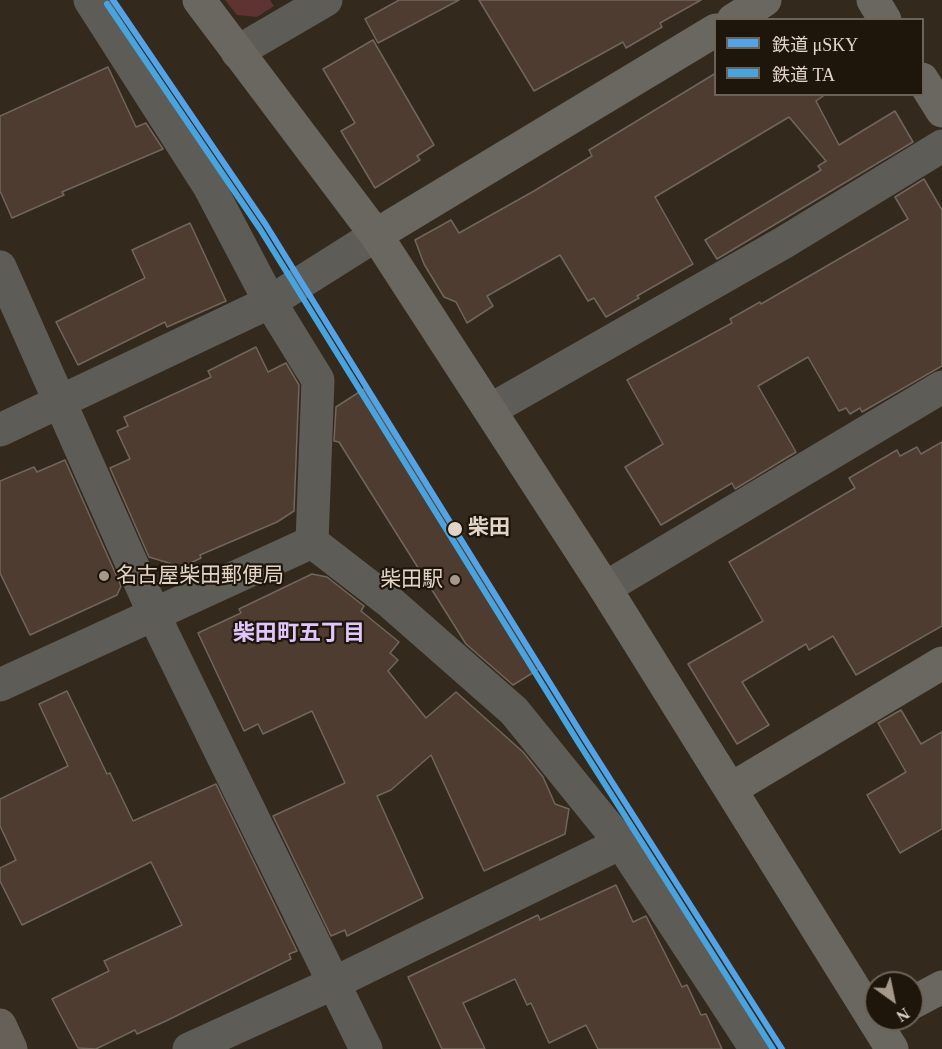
<!DOCTYPE html>
<html>
<head>
<meta charset="utf-8">
<style>
  body { margin:0 }
  #map { position:relative; width:942px; height:1049px; overflow:hidden; background:#34291d; font-family:"Times New Roman","Noto Sans JP",serif }
  canvas { display:block }
  .legend { position:absolute; left:714px; top:18px; width:210px; height:78px; box-sizing:border-box; background:#1e150b; border:2px solid #6c6256; margin:0; padding:8px 10px; list-style:none; font-size:18px; color:#e2d5c7 }
  .legend li { display:flex; align-items:center; gap:12px; height:30px }
  .legend b { width:30px; border:2px solid #6c6256 }
  .north { position:absolute; left:864px; top:971px; width:60px; height:60px; box-sizing:border-box; background:#1e150b; border:2px solid #6c6256; border-radius:50%; rotate:147deg; font-size:16px; font-weight:700; line-height:24px; text-align:center; color:#e2d5c7 }
  .north::after { content:''; display:block; margin:auto; width:21px; height:27px; background:#a5998c; clip-path:polygon(50% 0,100% 100%,50% 72%,0 100%) }
</style>
</head>
<body>
<div id="map">
<canvas width="942" height="1049"></canvas>
<ul class="legend">
<li><b style="height:8px;background:#53a3e8"></b>鉄道 μSKY</li>
<li><b style="height:8px;background:#48a4de"></b>鉄道 TA</li>
</ul>
<div class="north">N</div>
</div>
<script>
const ctx = document.querySelector('canvas').getContext('2d');
ctx.lineJoin = 'round';
function fillPath(path, color) { ctx.fillStyle = color; ctx.fill(path, 'evenodd'); }
const shape = rows => new Path2D(rows.map(r => 'M' + r).join(''));
function trace(path, color, width, dash) { ctx.strokeStyle = color; ctx.lineWidth = width; ctx.lineCap = dash ? 'butt' : 'round'; ctx.setLineDash(dash || []); ctx.stroke(path); }
function write(font, color, halo, rows, align = 'center') {
  ctx.font = font + ' "Times New Roman","Noto Sans JP",serif'; ctx.lineWidth = 4.5; ctx.setLineDash([]); ctx.textBaseline = 'middle'; ctx.strokeStyle = halo; ctx.fillStyle = color; for (const [text, x, y, turn = 0] of rows) {
    ctx.save(); ctx.translate(x, y); ctx.rotate((+turn || 0) * Math.PI / 180); ctx.textAlign = isNaN(turn) ? turn : align; if (halo) ctx.strokeText(text, 0, 0); ctx.fillText(text, 0, 0); ctx.restore();
  }
}
fillPath(shape([
  [225,0,270,0,274,6,257,17,237,15]
]), '#5f3332');
const building = shape([
  [399,0,459,0,378,43,365,19,399,0],
  [479,0,701,0,660,23,662,27,626,48,623,42,534,91,479,0],
  [373,40,434,145,417,156,420,160,375,188,341,131,355,123,323,69,373,40],
  [108,67,136,127,146,123,163,149,62,192,64,195,12,218,0,191,0,116,108,67],
  [716,73,716,94,826,94,816,101,839,145,895,111,913,142,717,259,705,240,821,170,818,166,826,161,789,117,655,197,693,264,637,296,639,298,606,317,594,298,588,301,560,255,487,296,493,306,467,323,456,302,444,297,424,264,415,240,451,220,459,233,534,191,592,156,589,150,716,73],
  [924,179,942,210,942,366,862,412,860,408,850,414,846,408,839,411,808,357,758,386,796,452,735,489,732,483,661,525,625,467,663,444,627,380,732,323,730,319,760,302,761,304,908,219,895,197,924,179],
  [190,223,226,301,167,327,165,322,78,365,56,322,145,278,132,250,190,223],
  [256,347,268,372,286,363,299,385,294,511,277,522,200,555,201,558,182,567,149,557,110,468,130,459,117,431,128,426,124,417,211,377,208,371,256,347],
  [364,389,539,669,513,685,466,644,339,442,334,441,336,407,364,389],
  [942,442,942,626,856,675,833,636,809,650,806,644,742,682,769,725,737,744,688,664,763,621,729,562,855,488,849,478,897,450,900,456,917,447,921,454,942,442],
  [65,460,121,586,117,595,30,635,0,573,0,481,34,467,37,472,65,460],
  [312,574,327,577,364,606,361,611,399,642,390,653,398,660,388,671,426,718,456,692,523,752,543,777,555,804,569,809,565,834,484,871,431,755,391,790,377,796,423,898,347,936,345,930,331,936,273,816,345,783,312,711,263,734,258,724,244,731,198,633,241,613,239,609,312,574],
  [67,691,107,774,110,773,133,821,216,784,297,951,289,954,291,959,166,1021,137,1034,135,1030,96,1049,78,1048,52,999,109,971,104,961,182,925,151,862,22,925,0,881,0,868,16,860,0,826,0,799,68,766,39,704,67,691],
  [901,710,921,744,942,732,942,829,900,853,867,795,906,772,878,723,901,710],
  [616,885,633,922,646,916,682,987,687,985,701,1015,706,1014,722,1049,598,1049,586,1025,549,1043,531,1003,527,1005,515,979,463,1003,485,1049,442,1049,408,977,538,915,540,920,616,885]
]);
fillPath(building, '#4f3c30');
trace(building, '#71665d', 1.5);
trace(shape([
  [90,0,209,186,270,302,318,380,312,542],
  [237,52,326,0],
  [0,267,163,634,366,1049],
  [490,410,783,243,942,146],
  [0,430,270,302,376,235],
  [312,542,391,603,514,711,621,843,756,1049],
  [605,588,942,387],
  [0,685,312,542],
  [189,1049,334,983,621,843]
]), '#5e5c57', 33);
trace(shape([
  [199,0,376,235,605,588,892,1049],
  [873,0,885,20],
  [733,20,765,0],
  [922,79,942,111],
  [376,235,716,30],
  [731,789,942,663],
  [912,1003,942,987]
]), '#6a6660', 33);
trace(shape([
  [0,1025,11,1049]
]), '#666058', 33);
trace(shape([
  [113,0,266,225,584,738,782,1049]
]), '#53a3e8', 6);
trace(shape([
  [107,4,260,229,578,742,773,1049]
]), '#48a4de', 6);
for (const [x, y, r, color] of [
  [455,529,8,"#e2d5c7"],
  [104,576,6,"#a5998c"],
  [455,580,6,"#a5998c"]
]) { const dot = new Path2D(); dot.arc(x, y, r, 0, 2 * Math.PI); ctx.fillStyle = color; ctx.fill(dot); trace(dot, '#1e150b', 2); }
write('bold 21px', '#e2d5c7', '#1e150b', [
  ["柴田",468,529]
], 'left');
write('21px', '#e2d5c7', '#1e150b', [
  ["名古屋柴田郵便局",116,576],
  ["柴田駅",443,580,"right"]
], 'left');
write('bold 22px', '#e1c6fd', '#1e150b', [
  ["柴田町五丁目",299,634]
]);
</script>
</body>
</html>
